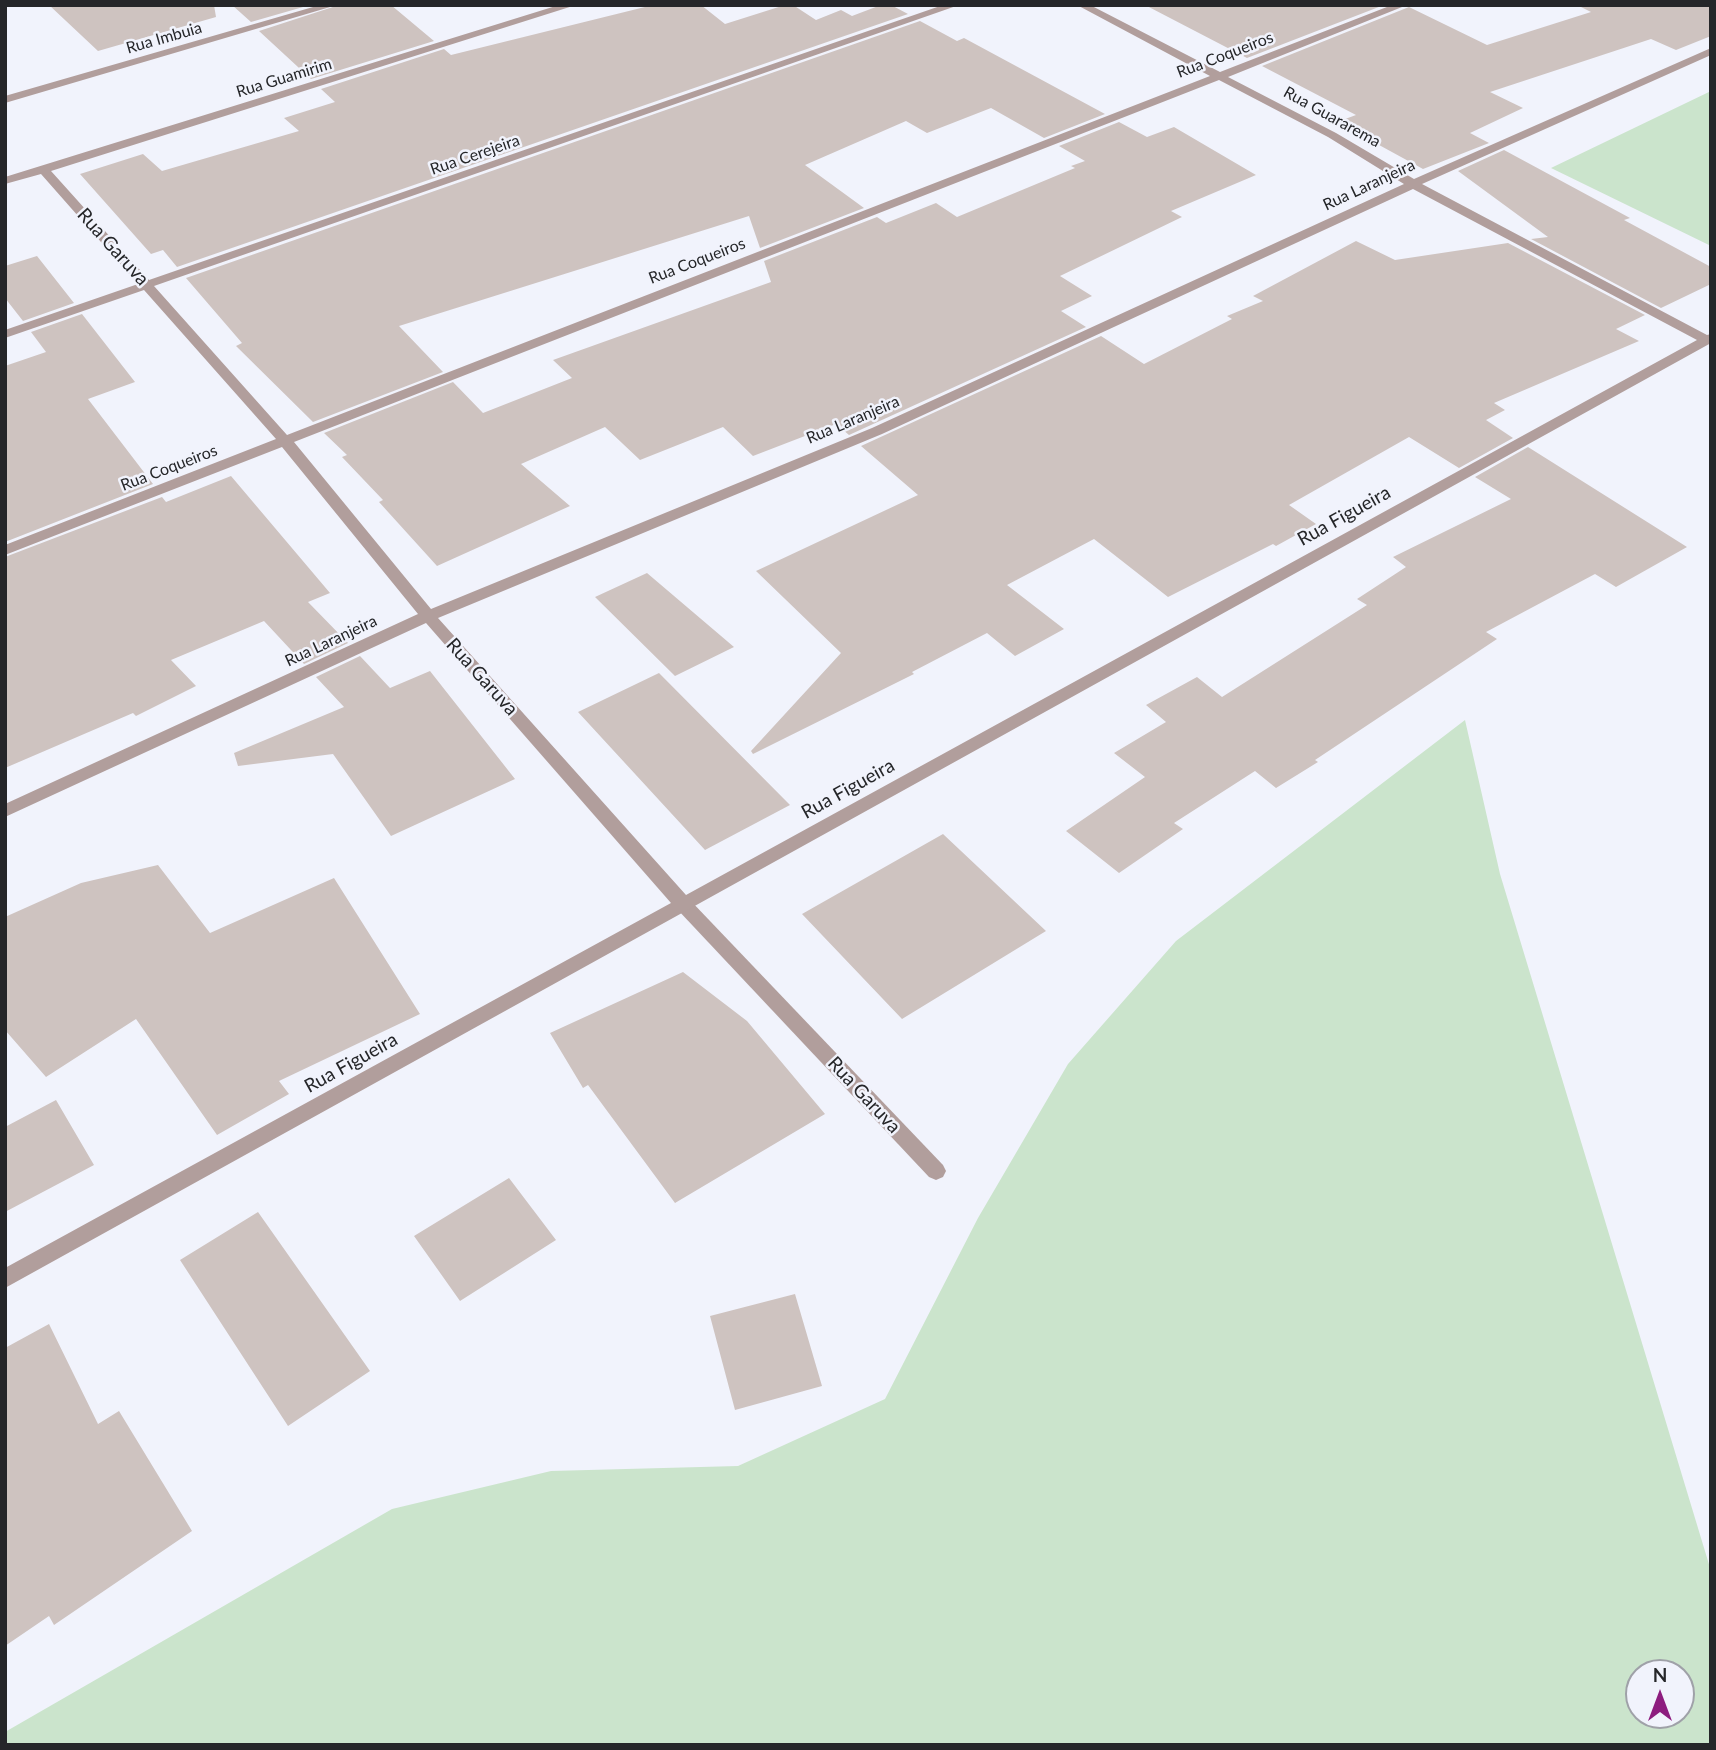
<!DOCTYPE html>
<html>
<head>
<meta charset="utf-8">
<style>
  body { margin:0 }
  #map { position:relative; width:1716px; height:1750px; overflow:hidden; background:#f1f3fc; font-family:Lato,sans-serif }
  canvas { display:block }
  .frame { position:absolute; inset:0; border:7px solid #252629; pointer-events:none }
  .north { position:absolute; left:1625px; top:1659px; width:70px; height:70px; box-sizing:border-box; background:#f1f3fc; border:2px solid #9fa1a8; border-radius:50%; rotate:0deg; font-size:19px; font-weight:700; line-height:28px; text-align:center; color:#252629 }
  .north::after { content:''; display:block; margin:auto; width:24px; height:32px; background:#8d1d7f; clip-path:polygon(50% 0,100% 100%,50% 72%,0 100%) }
</style>
</head>
<body>
<div id="map">
<canvas width="1716" height="1750"></canvas>
<div class="frame"></div>
<div class="north">N</div>
</div>
<script>
const ctx = document.querySelector('canvas').getContext('2d');
ctx.lineJoin = 'round';
function fillPath(path, color) { ctx.fillStyle = color; ctx.fill(path, 'evenodd'); }
const shape = rows => new Path2D(rows.map(r => 'M' + r).join(''));
function write(font, color, halo, rows, align = 'center') {
  ctx.font = font + ' Lato,sans-serif'; ctx.lineWidth = 5; ctx.setLineDash([]); ctx.textBaseline = 'middle'; ctx.strokeStyle = halo; ctx.fillStyle = color; for (const [text, x, y, turn = 0] of rows) {
    ctx.save(); ctx.translate(x, y); ctx.rotate((+turn || 0) * Math.PI / 180); ctx.textAlign = isNaN(turn) ? turn : align; if (halo) ctx.strokeText(text, 0, 0); ctx.fillText(text, 0, 0); ctx.restore();
  }
}
fillPath(shape([
  [1711,91,1711,246,1551,168],
  [1465,720,1500,874,1711,1571,1711,1745,5,1745,5,1732,392,1509,551,1471,738,1466,885,1399,978,1218,1068,1064,1176,941],
  [1639,1673,1681,1673,1681,1715,1639,1715]
]), '#cbe4cc');
fillPath(shape([
  [49,5,214,5,216,17,98,51],
  [232,5,310,5,251,22],
  [339,5,391,5,434,41,311,79,259,31],
  [653,5,701,5,725,24,785,5,793,5,816,20,841,10,852,16,881,5,891,5,908,14,177,267,163,250,151,254,80,174,143,154,162,171,299,131,284,118,335,102,321,89,444,49,451,55],
  [1145,5,1384,5,1247,58],
  [1577,5,1711,5,1711,36,1676,50,1651,39,1490,92,1523,108,1470,133,1489,143,1423,169,1337,122,1356,115,1262,66,1409,7,1487,45,1591,12],
  [920,21,957,41,964,38,1105,114,1044,138,991,108,927,133,906,121,805,165,864,208,760,248,749,216,399,326,443,372,313,422,236,346,242,343,186,278],
  [1119,122,1147,137,1174,127,1256,175,1171,211,1182,217,1060,276,1092,296,1061,311,1086,327,849,435,836,424,753,456,723,427,640,460,605,427,521,464,570,506,437,566,379,502,383,500,342,457,347,455,324,433,453,382,483,413,572,378,553,360,771,282,764,261,877,217,886,223,936,203,957,217,1075,168,1071,166,1085,161,1059,146],
  [1504,150,1630,218,1624,220,1711,267,1711,284,1661,308,1531,239,1548,237,1458,171],
  [1356,241,1395,260,1508,243,1645,315,1616,329,1639,341,1494,403,1505,410,1486,420,1513,438,1459,468,1409,437,1289,505,1316,524,1276,546,1273,544,1168,597,1094,539,1007,585,1064,629,1015,656,987,633,912,672,914,674,753,754,751,751,841,653,756,571,918,495,861,446,1101,336,1144,364,1232,319,1227,316,1263,301,1253,296],
  [37,256,74,303,23,321,5,298,5,266],
  [82,314,135,382,88,399,153,484,5,542,5,366,46,352,31,332],
  [1528,447,1687,547,1616,587,1595,574,1486,632,1497,639,1315,760,1318,762,1276,788,1255,771,1174,823,1183,829,1119,873,1066,831,1145,777,1114,753,1166,722,1146,705,1197,677,1222,697,1367,605,1357,599,1406,567,1393,557,1511,499,1475,477],
  [231,476,330,593,308,602,348,643,304,664,264,621,171,660,196,686,136,716,133,713,5,768,5,557,162,497,166,502],
  [647,573,734,647,675,676,595,597],
  [360,656,390,688,430,671,515,779,391,836,333,754,238,766,234,753,344,707,316,677],
  [659,673,790,805,705,850,578,712],
  [943,834,1046,931,902,1019,802,914],
  [158,865,210,933,334,878,420,1014,279,1081,289,1094,217,1135,136,1019,46,1077,5,1030,5,917,81,883],
  [683,972,747,1021,825,1114,675,1203,588,1085,583,1088,550,1033],
  [56,1100,94,1165,5,1212,5,1127],
  [509,1178,556,1240,460,1301,414,1236],
  [258,1212,370,1371,288,1426,180,1260],
  [795,1294,822,1386,735,1410,710,1316],
  [49,1324,98,1424,119,1411,192,1531,54,1625,49,1616,5,1646,5,1348]
]), '#cec3c0');
fillPath(shape([
  [683,897,689,899,943,1165,946,1171,943,1177,936,1180,929,1177,677,909,674,904,677,899,683,897]
]), '#b19e9c');
fillPath(shape([
  [320,5,337,5,5,103,5,96,320,5],
  [559,5,576,5,51,171,149,280,943,5,959,5,154,286,287,435,1210,76,1077,5,1090,5,1220,72,1392,5,1407,5,1228,77,1336,133,1414,179,1711,48,1711,55,1422,184,1707,335,1711,334,1711,343,5,1288,5,1268,671,903,426,623,5,817,5,804,418,614,282,447,5,555,5,545,276,439,144,290,5,338,5,330,138,284,41,174,5,184,5,177,559,5],
  [1219,80,1328,137,1404,184,872,428,431,609,294,442,1219,80],
  [1413,189,1697,340,686,895,438,618,882,434,1413,189]
]), '#b19e9c');
write('16px', '#252629', '#f1f3fc', [
  ["Rua Imbuia",164,38,-16],
  ["Rua Coqueiros",1225,55,-21],
  ["Rua Guamirim",284,78,-17],
  ["Rua Guararema",1332,117,29],
  ["Rua Cerejeira",475,155,-19],
  ["Rua Laranjeira",1369,185,-25],
  ["Rua Coqueiros",697,261,-21],
  ["Rua Laranjeira",853,420,-23],
  ["Rua Coqueiros",169,468,-21],
  ["Rua Laranjeira",331,641,-25]
]);
write('19px', '#252629', '#f1f3fc', [
  ["Rua Garuva",113,247,48],
  ["Rua Figueira",1344,516,-29],
  ["Rua Garuva",482,677,48],
  ["Rua Figueira",848,789,-29],
  ["Rua Figueira",351,1063,-29],
  ["Rua Garuva",864,1095,47]
]);
</script>
</body>
</html>
